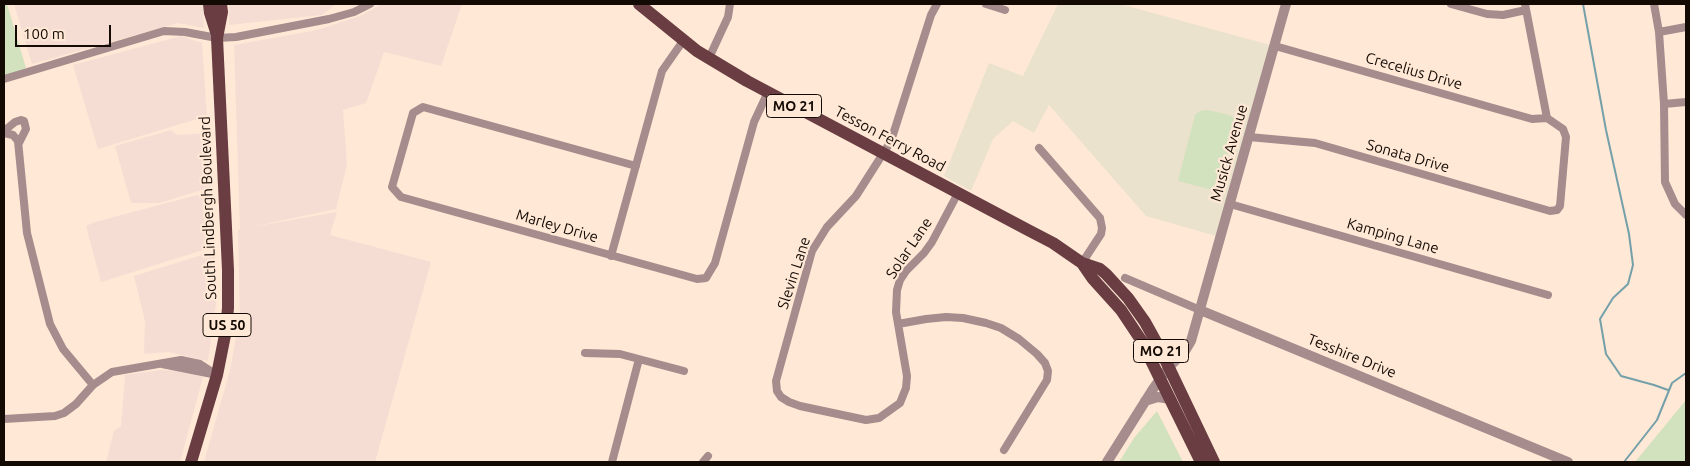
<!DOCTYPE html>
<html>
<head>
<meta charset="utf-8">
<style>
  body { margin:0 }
  #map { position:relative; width:1690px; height:466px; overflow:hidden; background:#ffe8d5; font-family:Ubuntu,sans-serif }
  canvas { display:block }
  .frame { position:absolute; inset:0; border:5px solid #130a04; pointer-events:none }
  .scale { position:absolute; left:15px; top:25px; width:96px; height:22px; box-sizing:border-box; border:2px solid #130a04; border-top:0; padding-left:6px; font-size:15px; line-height:18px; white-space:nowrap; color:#130a04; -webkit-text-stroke:4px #ffe8d5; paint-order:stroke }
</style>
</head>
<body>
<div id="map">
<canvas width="1690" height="466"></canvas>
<div class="frame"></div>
<div class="scale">100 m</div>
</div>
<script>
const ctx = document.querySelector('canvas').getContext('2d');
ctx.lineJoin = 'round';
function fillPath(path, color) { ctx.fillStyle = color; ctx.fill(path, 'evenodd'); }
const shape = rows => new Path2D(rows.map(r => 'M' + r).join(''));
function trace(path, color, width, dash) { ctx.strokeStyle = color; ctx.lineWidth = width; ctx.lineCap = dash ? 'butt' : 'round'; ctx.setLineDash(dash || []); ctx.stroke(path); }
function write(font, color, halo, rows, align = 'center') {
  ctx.font = font + ' Ubuntu,sans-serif'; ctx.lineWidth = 4.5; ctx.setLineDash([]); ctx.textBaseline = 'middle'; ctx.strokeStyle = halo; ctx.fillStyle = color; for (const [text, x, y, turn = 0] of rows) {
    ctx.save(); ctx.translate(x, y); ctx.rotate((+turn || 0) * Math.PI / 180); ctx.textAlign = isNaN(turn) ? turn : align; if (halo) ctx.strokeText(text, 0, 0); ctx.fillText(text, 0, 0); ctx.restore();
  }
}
fillPath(shape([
  [14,4,203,4,204,28,178,23,32,64],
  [229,4,336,4,322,15,229,25],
  [382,4,462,4,441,66,384,52,366,103,343,110,347,165,336,209,251,227,337,212,330,235,431,262,375,462,204,462,230,370,240,316,238,230,240,229,234,45,317,30,360,16],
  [181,36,202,43,207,116,98,149,73,65],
  [171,130,177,135,210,133,211,187,160,203,131,203,115,146],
  [212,191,216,246,101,282,86,226,95,222],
  [215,251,216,303,208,361,168,352,144,354,145,321,134,276],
  [160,370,184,371,203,377,180,462,106,462,114,431,121,426,125,375]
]), '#f5ddd3');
fillPath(shape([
  [1058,4,1120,4,1270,45,1216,236,1146,216,1049,105,1034,133,1013,121,993,139,971,191,944,176,989,63,1023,76]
]), '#eae2cd');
fillPath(shape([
  [4,4,7,4,26,68,4,76],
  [1207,110,1226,114,1237,119,1217,191,1178,181,1195,115,1200,111],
  [1686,400,1686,462,1635,462],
  [1157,411,1183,462,1119,462,1134,438]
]), '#d2e1be');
trace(shape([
  [1583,4,1606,130,1629,234,1633,265,1628,284,1613,298,1600,319,1606,354,1621,376,1654,385,1668,390],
  [1624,462,1657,420,1672,383,1686,373]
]), '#74a0aa', 2);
trace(shape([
  [937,4,931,15,891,141,856,196,827,227,812,251,776,381,777,391,781,397,789,402,800,406,866,420,879,418,900,403,906,388,907,376,896,312,897,290,900,280,906,271,924,253,932,242,958,193],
  [986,4,1005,10],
  [1451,4,1487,14,1503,15,1526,10],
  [1654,4,1659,32,1664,104,1665,182,1675,204,1686,215],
  [1659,32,1686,27],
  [1275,46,1532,119,1547,118],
  [709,58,728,17,730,4],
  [4,79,164,31,185,32,217,38,236,37,329,19,354,12,370,4],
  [1664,104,1686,102],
  [4,131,15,122,21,120,24,121,26,129,19,143],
  [4,133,13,135,18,141,27,233,50,324,63,349,93,385],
  [1249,137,1315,143,1550,211,1557,210,1560,206,1566,137,1563,129,1547,118,1525,4],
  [1039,148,1100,218,1102,228,1101,234,1082,263],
  [636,166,423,107,413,113,392,187,401,197,697,279,706,278,715,263,754,122,768,92],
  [1230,204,1548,295],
  [611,256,662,71,683,41],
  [1125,278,1200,310],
  [898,324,926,319,946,317,963,318,986,323,1001,328,1019,339,1037,354,1045,363,1048,371,1047,380,1004,450],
  [585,353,620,354,684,371],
  [162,364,212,374],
  [4,419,55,416,64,413,76,404,93,385,112,372,181,360,200,364,217,375],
  [612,462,639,359],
  [703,462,708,456]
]), '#a68c8d', 8);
trace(shape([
  [1200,310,1568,462],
  [1145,401,1158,397,1170,399],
  [1107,462,1153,389,1169,367,1185,351,1191,341,1286,4]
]), '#a68c8d', 10);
trace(shape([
  [209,4,210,13,217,35],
  [639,4,697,51,747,81,1028,230,1053,243,1082,263,1093,279,1121,310,1141,340,1201,462],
  [1082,263,1100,269,1106,274,1128,298,1145,322,1161,351,1214,462],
  [191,462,217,375,226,330,228,308,228,270,217,38,222,12,221,4]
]), '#693d42', 12);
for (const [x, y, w] of [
  [794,106,55],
  [227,325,48],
  [1161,351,55]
]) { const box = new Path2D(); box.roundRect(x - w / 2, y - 11.5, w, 23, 4); ctx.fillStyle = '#ffe8d5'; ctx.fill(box); trace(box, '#130a04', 1); }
write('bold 14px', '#130a04', null, [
  ["MO 21",794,106],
  ["US 50",227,325],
  ["MO 21",1161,351]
]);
write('15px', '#130a04', '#ffe8d5', [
  ["Crecelius Drive",1414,71,16],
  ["Tesson Ferry Road",890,139,28],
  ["Musick Avenue",1229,153,-74],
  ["Sonata Drive",1408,156,16],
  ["South Lindbergh Boulevard",208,208,-92],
  ["Marley Drive",557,226,16],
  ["Kamping Lane",1393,236,16],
  ["Solar Lane",909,248,-56],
  ["Slevin Lane",794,273,-72],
  ["Tesshire Drive",1352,356,22]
]);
</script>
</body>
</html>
